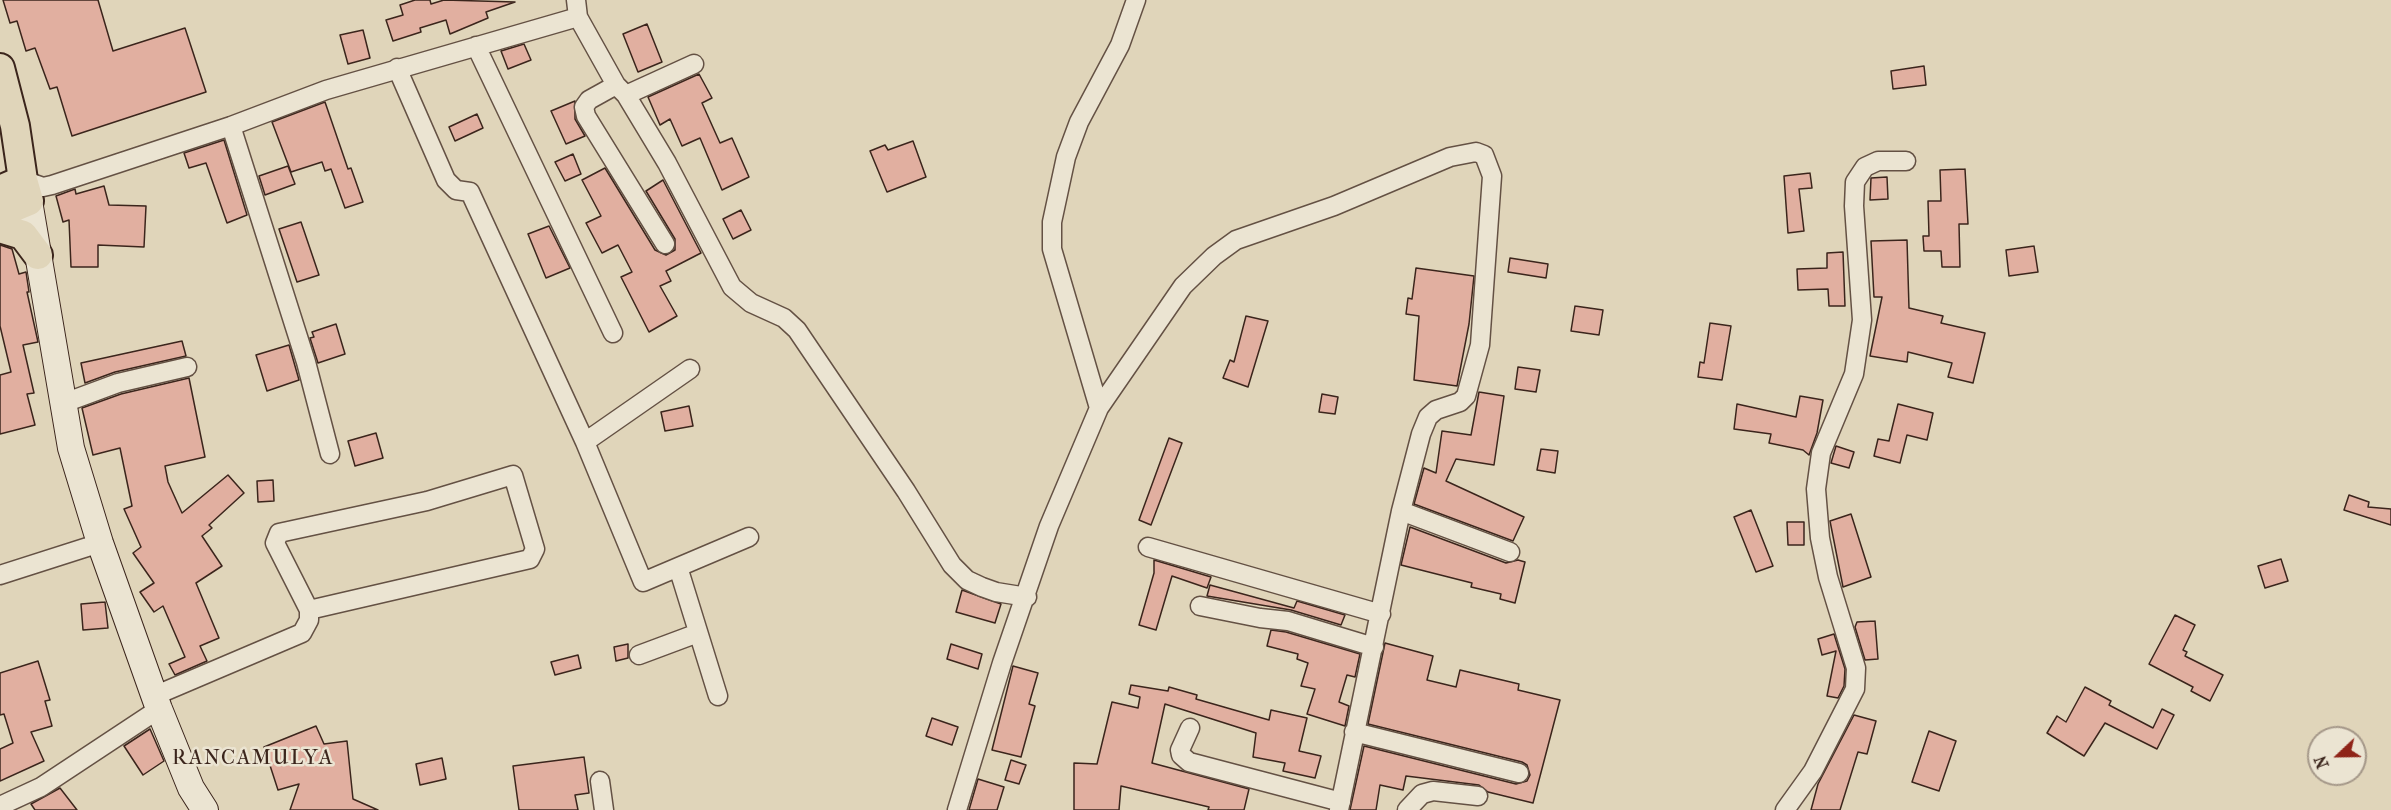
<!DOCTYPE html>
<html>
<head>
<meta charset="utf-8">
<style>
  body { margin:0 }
  #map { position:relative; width:2391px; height:810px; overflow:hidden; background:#e0d5ba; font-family:"IM FELL French Canon",serif }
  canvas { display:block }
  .north { position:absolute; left:2307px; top:726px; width:60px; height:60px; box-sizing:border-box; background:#ebe4d2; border:2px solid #a59889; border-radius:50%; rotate:248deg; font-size:16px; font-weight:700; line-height:24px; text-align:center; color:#3b251c }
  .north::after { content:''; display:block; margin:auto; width:21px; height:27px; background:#8f2418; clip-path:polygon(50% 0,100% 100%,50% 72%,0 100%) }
</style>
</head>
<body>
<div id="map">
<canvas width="2391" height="810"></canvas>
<div class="north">N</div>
</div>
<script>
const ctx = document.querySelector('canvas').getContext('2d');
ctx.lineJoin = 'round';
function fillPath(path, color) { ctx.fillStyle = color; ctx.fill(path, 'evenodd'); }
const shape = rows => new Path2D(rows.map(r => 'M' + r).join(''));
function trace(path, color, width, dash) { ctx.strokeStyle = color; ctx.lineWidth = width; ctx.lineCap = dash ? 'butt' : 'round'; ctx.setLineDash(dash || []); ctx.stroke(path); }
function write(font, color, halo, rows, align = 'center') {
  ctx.font = font + ' "IM FELL French Canon",serif'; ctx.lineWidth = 5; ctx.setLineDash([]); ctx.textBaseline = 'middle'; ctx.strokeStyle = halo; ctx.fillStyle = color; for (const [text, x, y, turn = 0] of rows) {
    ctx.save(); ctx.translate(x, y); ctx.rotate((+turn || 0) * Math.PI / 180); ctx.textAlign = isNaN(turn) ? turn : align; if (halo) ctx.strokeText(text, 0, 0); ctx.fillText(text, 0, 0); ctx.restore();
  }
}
const building = shape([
  [3,0,98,0,113,51,185,28,206,92,72,136,57,87,50,89,35,48,26,51,17,21,10,23,3,0],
  [415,0,430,0,431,4,444,0,515,2,486,12,488,18,450,34,446,20,420,28,421,32,393,41,386,20,403,15,400,5,415,0],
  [647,24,662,62,638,72,623,34,647,24],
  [363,30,370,58,348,64,340,35,363,30],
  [524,44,531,60,508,69,501,51,524,44],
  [1924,66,1926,85,1893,89,1891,71,1924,66],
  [699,74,712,98,702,103,720,143,732,138,749,177,722,190,700,138,682,146,670,119,660,125,648,97,699,74],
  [575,101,575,119,585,136,566,144,551,111,575,101],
  [325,102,348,169,351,168,363,202,345,208,331,169,325,171,322,162,291,172,272,122,325,102],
  [477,114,483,128,455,141,449,127,477,114],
  [224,140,247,215,227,223,206,163,189,168,184,153,224,140],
  [913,141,926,177,887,192,870,151,885,145,888,150,913,141],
  [573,154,581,174,565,181,555,162,573,154],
  [288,166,295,184,265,195,259,176,288,166],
  [605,168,655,250,666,255,675,250,675,239,646,191,663,180,701,253,666,271,671,281,660,286,677,316,649,332,621,277,632,272,618,245,602,253,586,223,601,216,582,180,605,168],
  [1965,169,1968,224,1959,224,1960,267,1942,267,1941,251,1924,251,1923,236,1929,236,1928,201,1941,201,1940,170,1965,169],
  [1810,173,1812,188,1799,189,1804,231,1788,233,1784,176,1810,173],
  [1887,177,1888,199,1870,200,1871,178,1887,177],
  [104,186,109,205,146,206,144,247,98,245,98,267,71,267,69,220,63,222,56,196,75,189,76,194,104,186],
  [741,210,751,230,733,239,723,219,741,210],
  [301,222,319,275,297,282,279,229,301,222],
  [549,226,570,268,546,278,528,234,549,226],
  [1907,240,1909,308,1943,316,1941,323,1985,333,1973,383,1948,377,1952,363,1908,352,1907,362,1870,356,1882,297,1874,297,1871,241,1907,240],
  [0,245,12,249,19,274,26,272,29,292,27,292,38,342,23,345,34,393,27,394,35,425,0,434,0,375,11,372,0,326,0,245],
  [2034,246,2038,272,2009,276,2006,250,2034,246],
  [1843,252,1845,306,1829,306,1828,289,1798,290,1797,269,1827,268,1827,253,1843,252],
  [1510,258,1548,264,1546,278,1508,272,1510,258],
  [1416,268,1474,276,1469,324,1457,386,1414,380,1419,316,1406,314,1408,298,1412,299,1416,268],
  [1575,306,1603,310,1599,335,1571,331,1575,306],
  [1246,316,1268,321,1248,387,1223,378,1230,360,1234,362,1246,316],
  [1710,323,1731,326,1722,380,1698,377,1700,362,1704,363,1710,323],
  [336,324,345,354,318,363,310,338,314,337,312,332,336,324],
  [182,341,186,356,115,372,85,383,81,363,182,341],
  [289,345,299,380,267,391,256,355,289,345],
  [1518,367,1540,370,1536,392,1515,389,1518,367],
  [189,378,205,457,165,466,168,482,182,513,228,475,244,493,209,525,212,528,202,536,222,566,196,583,219,638,200,646,207,661,175,675,169,664,185,657,163,606,154,612,140,592,154,583,133,553,141,547,124,509,132,506,120,448,93,455,82,408,121,394,189,378],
  [1479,392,1504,396,1494,465,1456,459,1446,481,1524,517,1513,541,1414,504,1424,468,1436,473,1442,431,1471,435,1479,392],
  [1322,394,1338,397,1335,414,1319,412,1322,394],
  [1800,396,1823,400,1817,433,1809,455,1803,450,1769,443,1771,434,1734,429,1737,404,1796,417,1800,396],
  [1898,404,1933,413,1927,440,1907,435,1900,463,1874,456,1878,439,1889,441,1898,404],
  [689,406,693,426,665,431,661,412,689,406],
  [376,433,383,458,355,466,348,441,376,433],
  [1169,438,1182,443,1151,525,1139,520,1169,438],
  [1836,446,1854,452,1849,468,1831,463,1836,446],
  [1541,449,1558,451,1555,473,1537,470,1541,449],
  [273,480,274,501,258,502,257,481,273,480],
  [2349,495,2369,502,2368,507,2391,509,2391,525,2344,510,2349,495],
  [1751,510,1773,566,1756,572,1734,517,1751,510],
  [1851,514,1871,577,1843,587,1830,521,1851,514],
  [1787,522,1804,522,1804,545,1788,545,1787,522],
  [1410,527,1506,563,1518,560,1525,562,1515,603,1500,599,1501,594,1471,587,1472,583,1401,565,1410,527],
  [2281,559,2288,581,2265,588,2258,566,2281,559],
  [1154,560,1211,577,1207,588,1172,576,1156,630,1139,625,1154,573,1154,560],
  [1210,585,1294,608,1297,601,1345,615,1341,625,1291,610,1207,596,1210,585],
  [962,590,1001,604,995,623,956,612,962,590],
  [105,602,108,628,83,630,81,604,105,602],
  [2175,615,2195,625,2183,650,2187,652,2185,656,2223,675,2210,701,2191,691,2193,687,2149,664,2175,615],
  [1875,621,1878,659,1865,660,1855,627,1857,622,1875,621],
  [1271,630,1286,632,1360,654,1355,677,1347,675,1339,702,1349,706,1345,726,1307,714,1315,689,1301,686,1308,663,1297,659,1298,654,1267,646,1271,630],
  [1834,634,1845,669,1844,686,1838,698,1827,696,1836,651,1822,655,1818,639,1834,634],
  [1385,643,1433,656,1427,680,1456,687,1460,670,1519,684,1518,690,1560,700,1533,803,1488,792,1479,785,1406,776,1403,790,1380,785,1376,810,1350,810,1364,746,1516,784,1527,781,1530,775,1527,765,1522,762,1368,724,1385,643],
  [628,644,628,658,616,661,614,647,628,644],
  [951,644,982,654,978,669,947,659,951,644],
  [578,655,581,668,555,675,551,662,578,655],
  [38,661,50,700,45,701,52,726,31,732,44,761,0,781,0,749,13,743,4,714,0,715,0,673,38,661],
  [1013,666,1038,673,1029,704,1035,706,1021,757,992,750,1013,666],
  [1131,685,1168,691,1169,687,1197,695,1196,699,1269,720,1271,710,1307,718,1299,751,1321,756,1315,778,1283,771,1285,763,1253,757,1256,733,1165,704,1152,763,1249,789,1244,810,1208,810,1209,807,1121,786,1119,810,1074,810,1074,763,1097,764,1112,702,1138,708,1140,697,1129,694,1131,685],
  [2085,687,2111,701,2109,705,2153,728,2162,709,2174,715,2157,749,2105,723,2084,756,2047,733,2057,716,2066,722,2085,687],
  [1854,715,1876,721,1867,754,1858,752,1840,810,1811,810,1818,784,1854,715],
  [932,718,958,727,952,745,926,736,932,718],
  [316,726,324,744,347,741,353,799,378,810,290,810,299,784,278,790,264,747,316,726],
  [150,729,164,761,143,775,124,746,150,729],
  [1929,731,1956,741,1939,791,1912,782,1929,731],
  [584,757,589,793,575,795,578,810,519,810,513,766,584,757],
  [442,758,446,779,420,785,416,764,442,758],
  [1011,760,1026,765,1019,784,1005,780,1011,760],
  [978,779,1004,787,997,810,969,810,978,779],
  [60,788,77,810,35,810,31,804,60,788]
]);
fillPath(building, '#e1afa0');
trace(building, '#3b251c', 1.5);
const street = shape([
  [578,17,616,85,626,95,667,163,732,287,751,303,784,318,797,330,906,491,952,565,967,580,982,587,996,592,1027,597],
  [476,46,613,333],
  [397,68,446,180,456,190,470,192,585,442,643,582,749,537],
  [616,85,589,100,584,107,586,116,665,244],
  [626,95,694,64],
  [231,126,306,362,330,454],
  [23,180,43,187,52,185,231,126,326,90,578,17,576,0],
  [64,403,118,383,187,367],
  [1099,408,1052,249,1052,222,1066,157,1079,122,1120,45,1136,0],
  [585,442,690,369],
  [1401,511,1510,552],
  [1148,547,1381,614],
  [678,567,718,696],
  [0,575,100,543],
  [1200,606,1260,618,1288,621,1374,647],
  [639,655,698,633],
  [154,696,302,633,309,620,309,610,275,543,279,533,427,501,513,475,535,549,530,559,309,610],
  [1190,728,1180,750,1181,755,1189,762,1341,802],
  [1354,732,1519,773],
  [600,781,604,810],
  [0,806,41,787,159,709],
  [957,810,1002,663,1049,526,1099,408,1183,286,1214,256,1236,240,1334,206,1450,157,1476,152,1484,155,1492,176,1480,345,1466,396,1460,402,1436,410,1428,417,1421,434,1401,511,1339,810],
  [1407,810,1422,794,1433,791,1478,796],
  [1785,810,1813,771,1855,689,1856,668,1828,577,1820,538,1816,489,1821,453,1854,374,1862,320,1854,206,1855,182,1865,167,1878,161,1906,161]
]);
const secondary = shape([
  [29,201,71,448,100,543,159,709,191,788,205,810]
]);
const primary = shape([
  [0,68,15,126,23,180,29,201,0,213],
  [0,190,23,180],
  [0,228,23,235,38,255]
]);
trace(street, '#645144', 21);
trace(secondary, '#3b251c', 28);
trace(primary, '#3b251c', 32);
trace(street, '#ebe4d2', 18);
trace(secondary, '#ebe4d2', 26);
trace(primary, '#e0d5ba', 28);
ctx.letterSpacing = '1.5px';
write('21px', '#3b251c', '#ebe4d2', [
  ["RANCAMULYA",253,759]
]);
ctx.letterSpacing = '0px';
</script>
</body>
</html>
